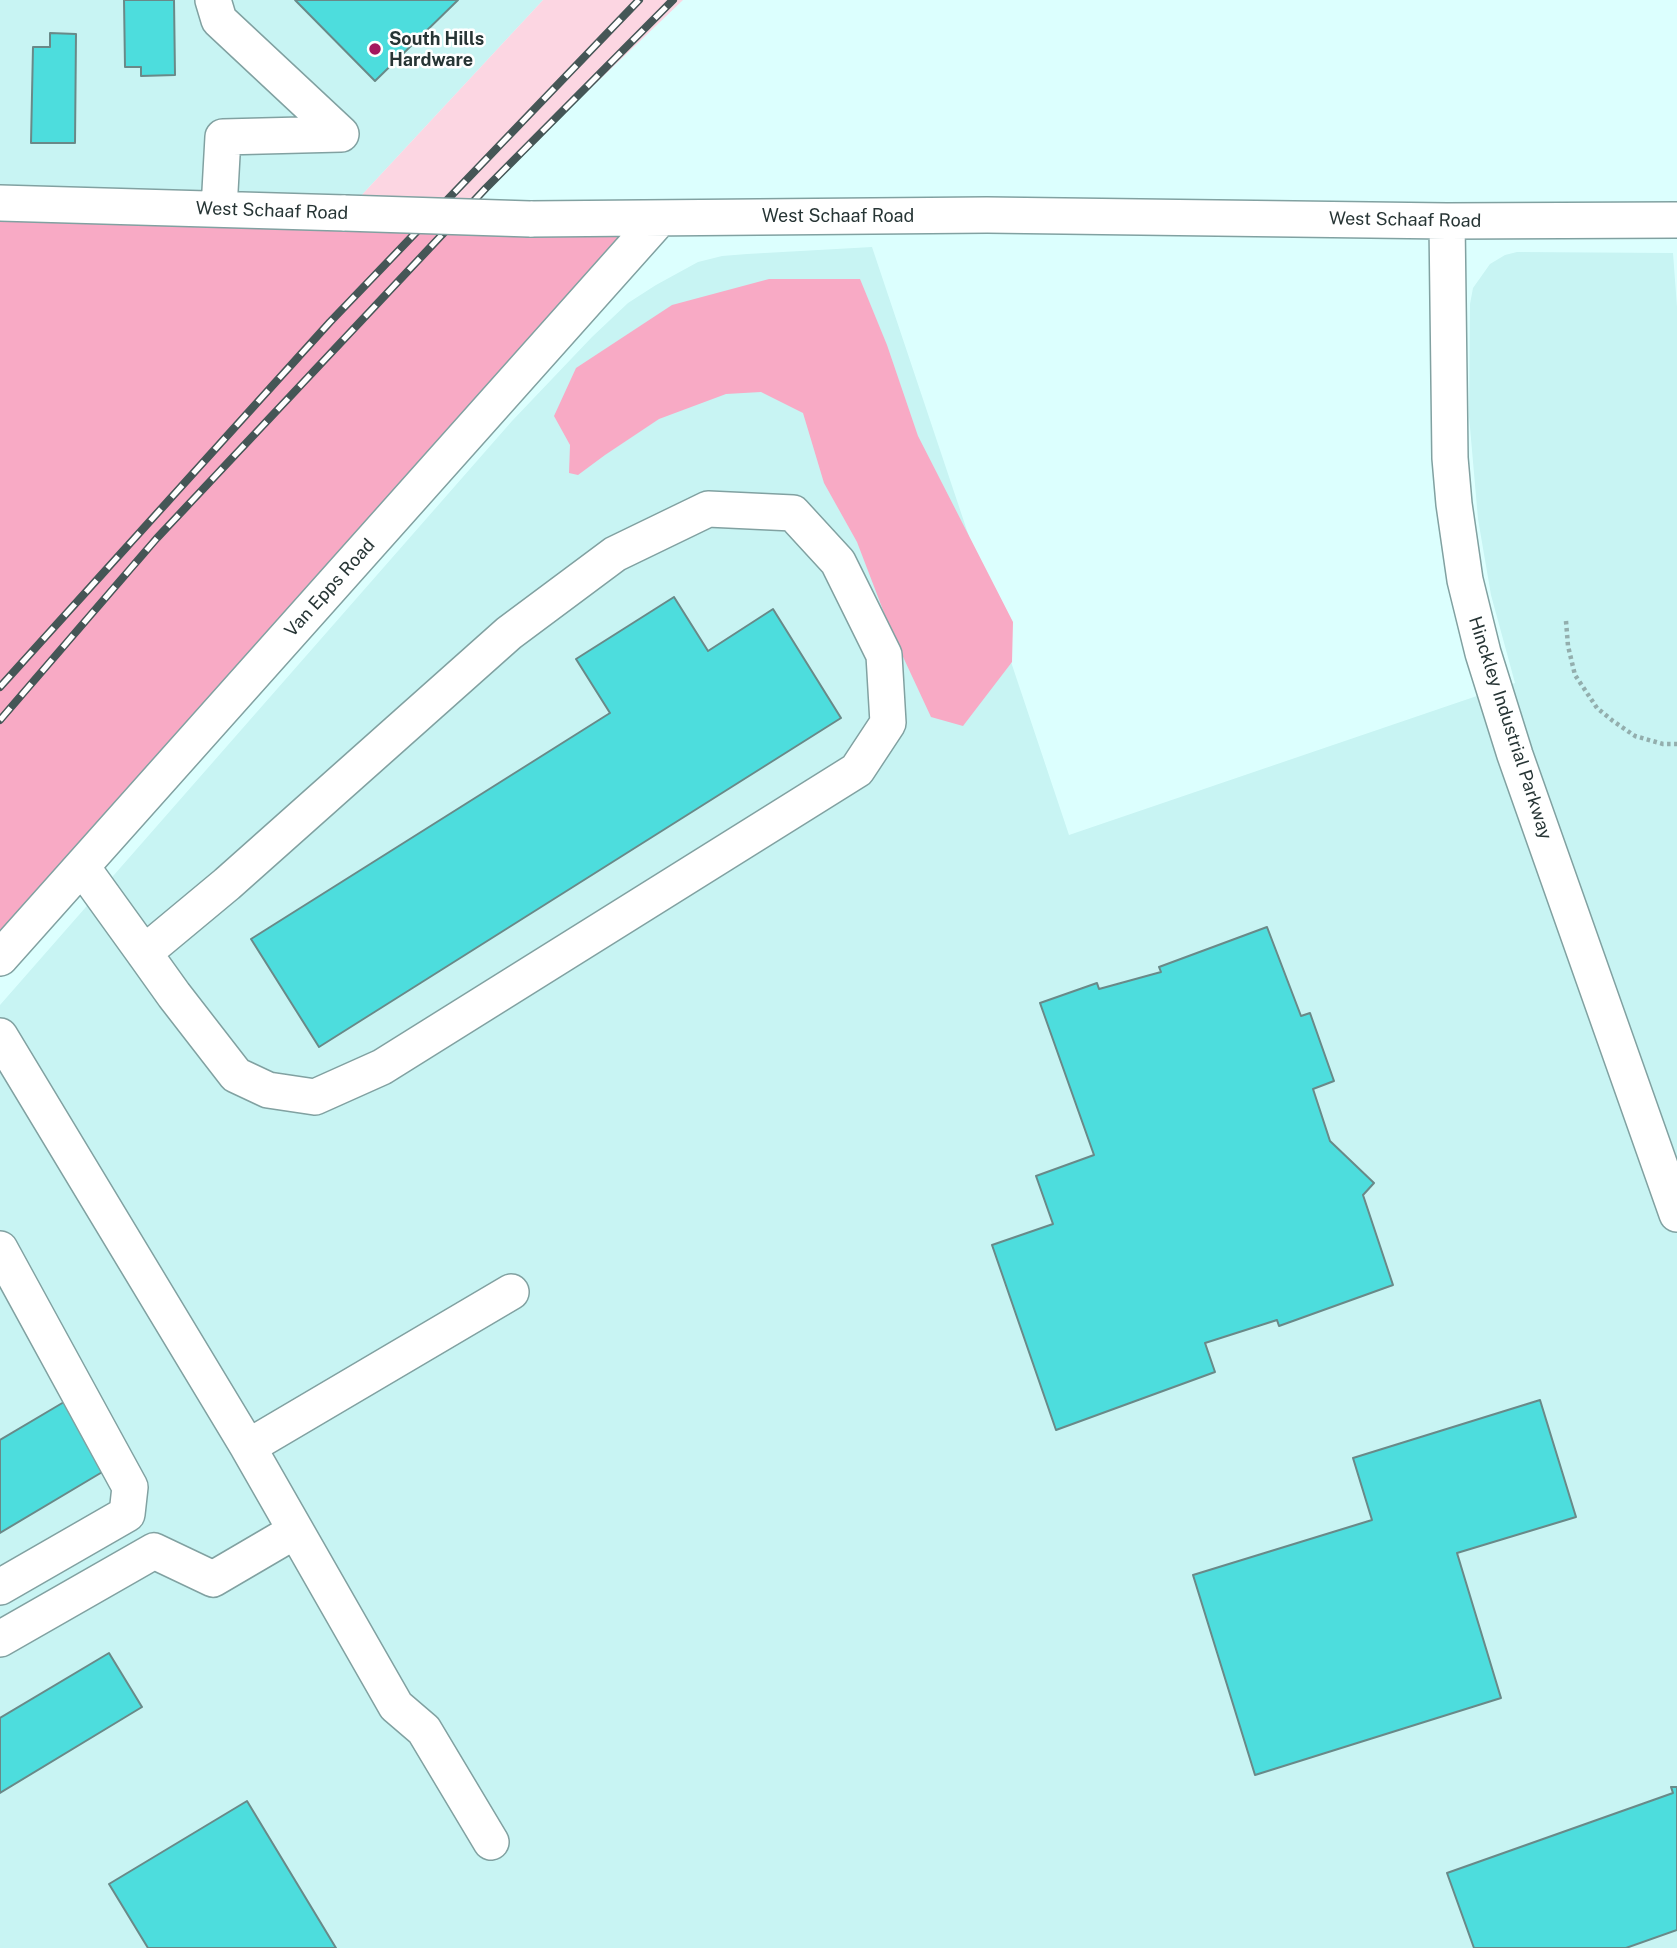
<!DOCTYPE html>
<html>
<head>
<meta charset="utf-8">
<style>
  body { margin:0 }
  canvas { display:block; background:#dcfffe }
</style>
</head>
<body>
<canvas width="1677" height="1948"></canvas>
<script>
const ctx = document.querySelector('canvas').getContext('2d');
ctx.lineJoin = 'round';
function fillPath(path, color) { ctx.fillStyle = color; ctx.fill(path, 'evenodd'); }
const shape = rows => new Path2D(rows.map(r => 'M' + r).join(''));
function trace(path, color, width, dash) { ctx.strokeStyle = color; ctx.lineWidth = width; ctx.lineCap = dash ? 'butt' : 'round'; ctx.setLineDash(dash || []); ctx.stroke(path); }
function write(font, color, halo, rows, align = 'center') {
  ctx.font = font + ' "Public Sans",sans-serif'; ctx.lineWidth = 5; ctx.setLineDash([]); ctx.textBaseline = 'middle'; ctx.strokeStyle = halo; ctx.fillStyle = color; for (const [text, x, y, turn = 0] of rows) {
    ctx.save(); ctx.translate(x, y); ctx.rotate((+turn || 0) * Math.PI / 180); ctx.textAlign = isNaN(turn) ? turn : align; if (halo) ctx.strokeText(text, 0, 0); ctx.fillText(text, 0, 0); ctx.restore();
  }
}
fillPath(shape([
  [0,0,543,0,345,213,0,203],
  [872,247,1069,835,1515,683,1491,595,1478,519,1469,416,1470,304,1473,288,1490,264,1505,255,1517,252,1673,253,1677,307,1677,1948,0,1948,0,1005,512,421,592,337,628,303,656,285,698,262,722,256,747,254]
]), '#c8f4f3');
fillPath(shape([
  [543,0,683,0,486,188,452,217,345,213]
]), '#fcd6e2');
fillPath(shape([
  [0,203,660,218,0,958],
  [769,279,860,279,887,345,918,436,1013,622,1012,662,963,726,931,717,891,631,857,542,824,483,803,413,761,392,726,394,659,419,605,455,578,475,569,473,570,445,554,416,576,368,672,305]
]), '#f8aac5');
const building = shape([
  [124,0,174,0,175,75,141,76,141,67,125,67,124,0],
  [295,0,458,0,375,81,295,0],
  [50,33,76,34,75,143,31,143,33,47,50,47,50,33],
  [674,597,708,651,773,609,841,718,319,1047,251,939,610,713,576,659,674,597],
  [1267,927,1301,1016,1310,1013,1334,1081,1313,1089,1330,1141,1374,1183,1363,1195,1393,1285,1279,1326,1277,1320,1205,1343,1215,1372,1056,1430,992,1245,1053,1224,1036,1176,1094,1155,1040,1003,1097,983,1099,989,1161,972,1159,967,1267,927],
  [1540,1400,1576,1517,1457,1553,1501,1698,1255,1775,1193,1575,1372,1520,1353,1458,1540,1400],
  [64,1402,104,1471,0,1533,0,1440,64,1402],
  [109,1653,142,1707,0,1793,0,1718,109,1653],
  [1671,1787,1677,1787,1677,1930,1626,1948,1474,1948,1447,1873,1673,1793,1671,1787],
  [247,1801,336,1948,148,1948,109,1884,247,1801]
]);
fillPath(building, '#4ddddd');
trace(building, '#698988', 2);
const minor = shape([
  [213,0,219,20,341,134,223,137,219,209],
  [0,203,345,213],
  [530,219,987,215,1447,221,1677,220],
  [1447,221,1450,458,1454,504,1465,580,1483,653,1515,755,1677,1214],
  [82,867,144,953,174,995,236,1075,268,1090,315,1097,382,1067,857,770,888,723,884,655,838,562,793,513,708,509,615,554,509,633,227,884,144,953],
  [0,958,660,218],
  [0,1036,248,1447,396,1706,424,1730,491,1842],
  [0,1249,130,1487,127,1514,0,1587],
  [248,1447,511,1292],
  [0,1639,154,1551,213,1579,295,1531]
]);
trace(minor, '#81a1a1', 38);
trace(shape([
  [1566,621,1568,646,1575,675,1597,708,1613,721,1635,736,1663,744,1677,744]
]), '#93aead', 4.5, [3.5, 3.5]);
trace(minor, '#fff', 35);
const rail = shape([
  [0,687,330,322,639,0],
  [0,720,157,538,486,188,673,0]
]);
trace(rail, '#455656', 8);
trace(rail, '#fff', 5, [16]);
const minorBridge = shape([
  [345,213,530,219]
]);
trace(minorBridge, '#81a1a1', 38, []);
trace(minorBridge, '#fff', 35);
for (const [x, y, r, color] of [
  [375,49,7,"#a4185e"]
]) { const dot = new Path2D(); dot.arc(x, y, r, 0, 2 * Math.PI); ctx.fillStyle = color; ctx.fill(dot); trace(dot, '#fff', 2.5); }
write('bold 18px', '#273535', '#fff', [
  ["South Hills",389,39],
  ["Hardware",389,60]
], 'left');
write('18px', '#273535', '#fff', [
  ["West Schaaf Road",272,211,2],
  ["West Schaaf Road",838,216],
  ["West Schaaf Road",1405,220,1],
  ["Van Epps Road",330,588,-48],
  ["Hinckley Industrial Parkway",1510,728,72]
]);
</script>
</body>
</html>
